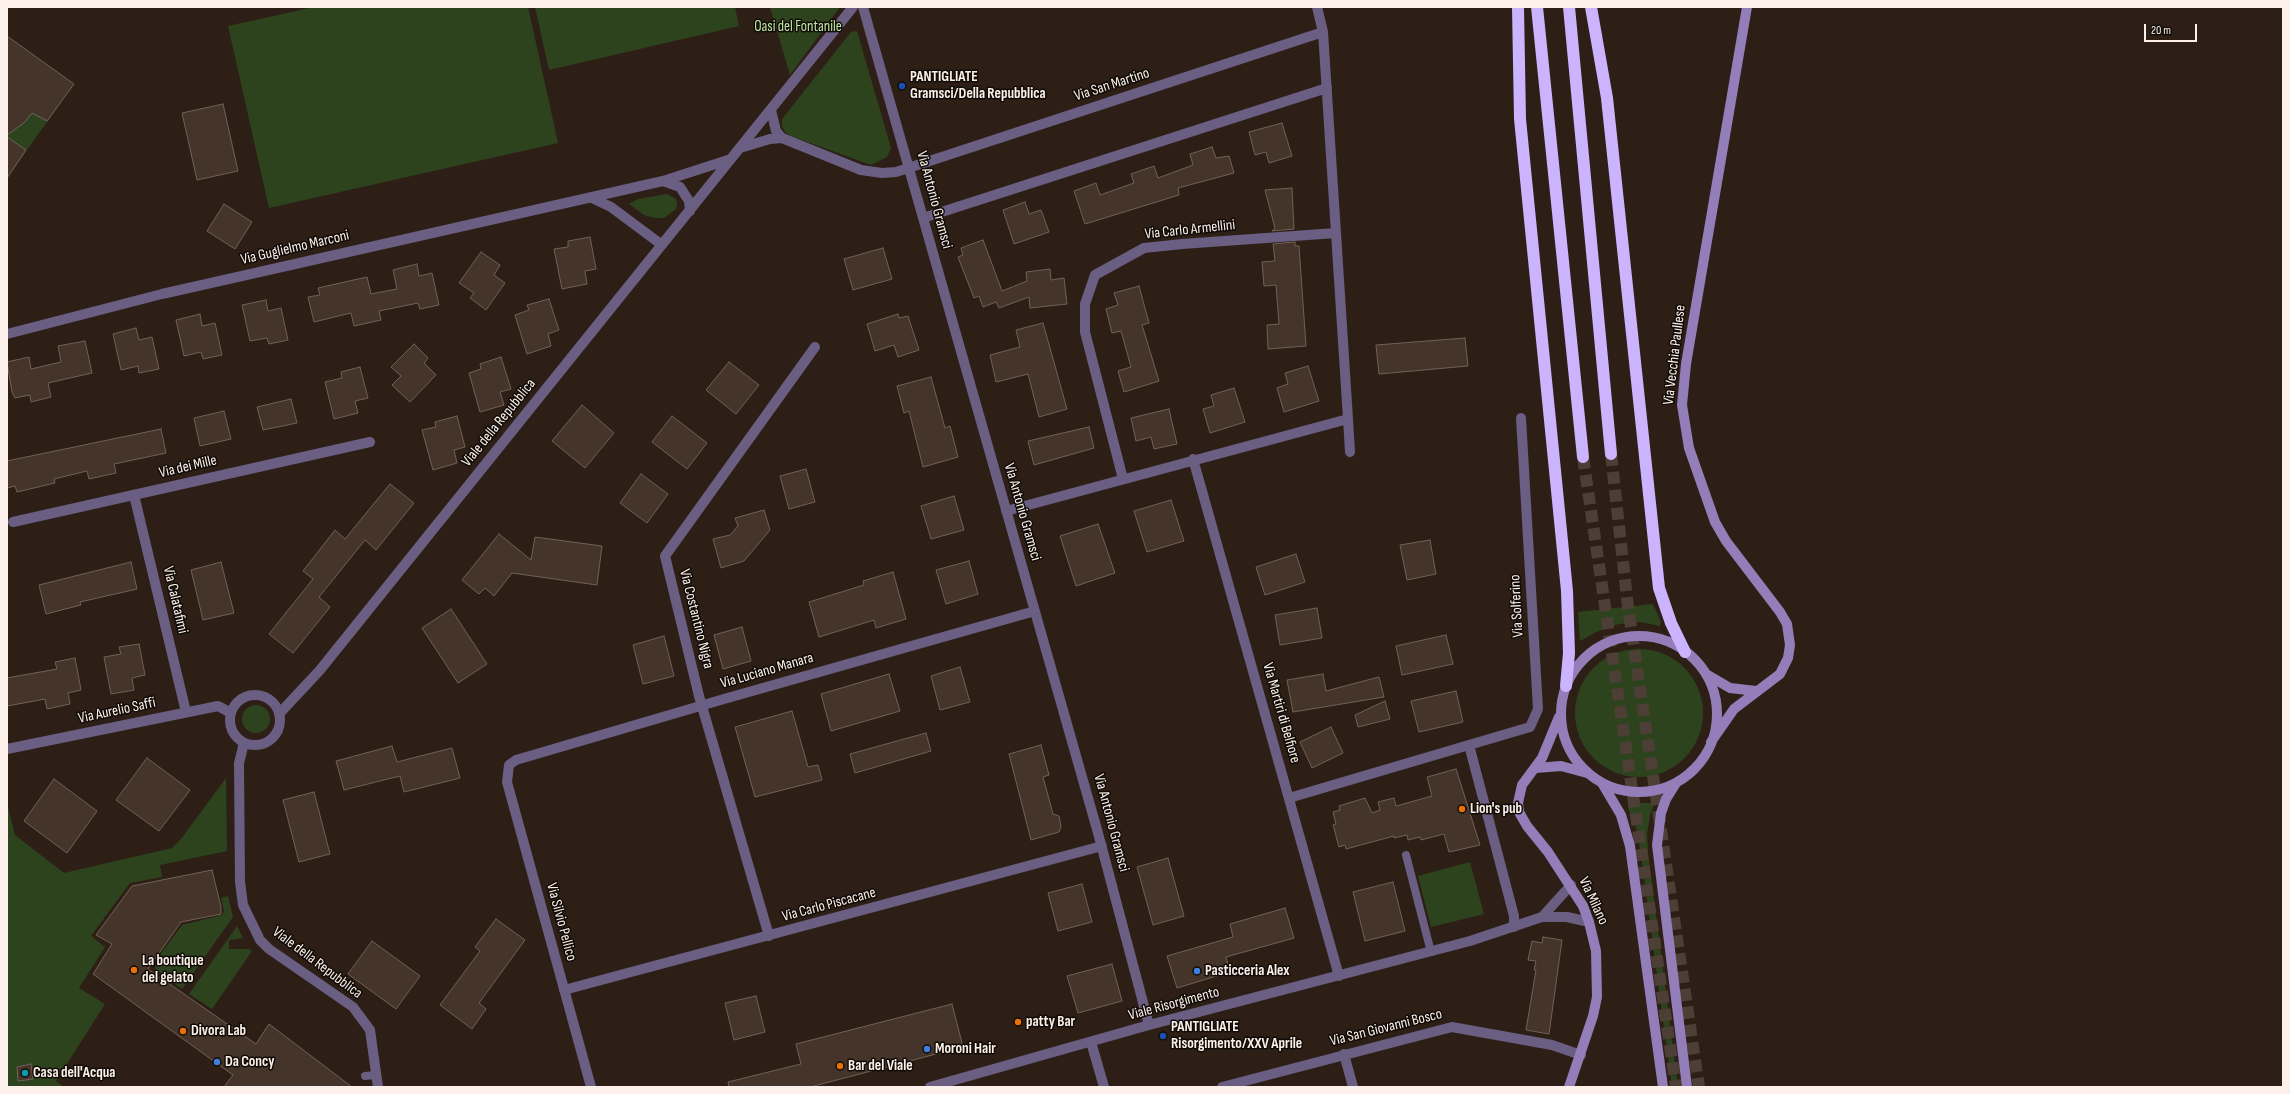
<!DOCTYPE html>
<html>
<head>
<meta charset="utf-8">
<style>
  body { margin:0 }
  #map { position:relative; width:2290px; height:1094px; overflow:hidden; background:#2e1f16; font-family:"Sofia Sans Condensed",sans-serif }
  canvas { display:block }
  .frame { position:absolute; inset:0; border:8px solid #fbf1ea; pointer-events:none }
  .scale { position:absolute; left:2144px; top:24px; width:53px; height:18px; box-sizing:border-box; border:2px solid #fbf1ea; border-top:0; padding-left:5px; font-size:12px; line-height:14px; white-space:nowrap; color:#fbf1ea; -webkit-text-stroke:3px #110b07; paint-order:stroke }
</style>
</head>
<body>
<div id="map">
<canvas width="2290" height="1094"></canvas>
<div class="frame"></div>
<div class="scale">20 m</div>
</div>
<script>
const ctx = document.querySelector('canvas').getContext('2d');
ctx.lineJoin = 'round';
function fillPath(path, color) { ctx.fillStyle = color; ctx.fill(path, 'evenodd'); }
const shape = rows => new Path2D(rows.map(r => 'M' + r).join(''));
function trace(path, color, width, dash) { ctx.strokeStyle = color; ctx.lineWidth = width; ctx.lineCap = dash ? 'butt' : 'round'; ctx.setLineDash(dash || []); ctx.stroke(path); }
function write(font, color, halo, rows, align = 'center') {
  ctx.font = font + ' "Sofia Sans Condensed",sans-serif'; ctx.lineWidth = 3; ctx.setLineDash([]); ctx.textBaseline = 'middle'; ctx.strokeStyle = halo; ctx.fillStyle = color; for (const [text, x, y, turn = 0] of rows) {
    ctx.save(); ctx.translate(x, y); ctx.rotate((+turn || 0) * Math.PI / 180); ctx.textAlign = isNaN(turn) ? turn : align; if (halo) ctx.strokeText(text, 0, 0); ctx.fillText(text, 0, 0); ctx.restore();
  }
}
fillPath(shape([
  [314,7,528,7,558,143,269,208,228,26],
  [535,7,735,7,739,26,549,70],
  [770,7,840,7,790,75],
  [857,31,891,148,887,157,871,165,791,136,785,132,782,126,782,119,851,32],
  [7,36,74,84,7,178],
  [667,194,676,199,677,204,676,209,664,218,655,218,644,215,629,204,638,199],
  [1653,604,1661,622,1660,626,1641,622,1619,624,1596,632,1580,641,1578,612],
  '1575 713a64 64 0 1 1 128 0a64 64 0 1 1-128 0Z',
  '242 719a14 14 0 1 1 28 0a14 14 0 1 1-28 0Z',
  [226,778,227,851,160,865,162,877,130,883,91,936,105,947,79,988,105,1004,56,1081,64,1087,7,1087,7,803,15,835,64,873,172,848,181,839],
  [1630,803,1653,803,1654,805,1650,815,1647,834,1648,852,1678,1087,1672,1087,1640,848,1636,828,1628,808,1628,805],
  [1470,862,1484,914,1431,927,1418,876],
  [228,896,233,917,182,989,155,969,157,959,182,925,222,915,224,911,221,898],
  [237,926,243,938,229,940,229,949,249,949,252,951,212,1009,189,994]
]), '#2d431e');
const building = shape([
  [7,36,74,84,47,121,32,113,25,122,7,135,7,36],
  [223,104,238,171,197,180,182,113,223,104],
  [1282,123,1292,156,1269,163,1266,152,1255,155,1249,132,1282,123],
  [7,137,26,150,7,178,7,137],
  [1212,147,1216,158,1229,156,1234,173,1178,188,1179,195,1085,224,1074,191,1096,183,1100,195,1134,183,1131,174,1154,166,1158,178,1193,165,1190,154,1212,147],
  [1292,188,1294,229,1272,231,1275,228,1265,190,1292,188],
  [1025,202,1029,214,1041,210,1049,232,1014,244,1003,210,1025,202],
  [224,204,252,222,235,249,207,231,224,204],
  [590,237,596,269,585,271,587,284,562,289,554,249,568,247,568,241,590,237],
  [983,240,1002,291,1027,281,1026,272,1050,269,1051,280,1064,278,1067,304,1030,308,1029,297,999,308,996,302,983,307,979,296,974,298,958,257,963,255,961,248,983,240],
  [1295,242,1295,246,1299,246,1306,346,1268,349,1267,325,1279,324,1276,285,1264,286,1262,262,1275,261,1273,244,1295,242],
  [883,248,892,279,853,290,844,259,883,248],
  [481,252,500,265,494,275,505,283,486,310,470,298,474,293,459,283,481,252],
  [417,264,419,276,432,273,439,305,420,309,418,303,379,311,381,320,354,326,351,313,314,322,308,297,320,295,318,288,367,277,371,294,397,289,393,270,417,264],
  [1139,286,1149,323,1142,325,1159,381,1124,392,1118,371,1131,367,1121,331,1112,333,1106,309,1118,305,1114,293,1139,286],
  [549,299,559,330,548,334,551,346,527,354,515,315,529,310,527,305,549,299],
  [266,300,268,311,281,308,288,340,269,344,267,338,250,341,242,305,266,300],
  [200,314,202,326,215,323,222,355,203,359,201,352,184,356,176,320,200,314],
  [898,314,899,318,908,316,919,350,898,357,894,345,875,351,867,324,898,314],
  [1043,323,1067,409,1039,417,1028,374,996,382,990,355,1020,347,1016,330,1043,323],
  [136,328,139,340,152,337,159,369,139,373,138,366,121,370,113,334,136,328],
  [1465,338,1468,366,1379,374,1376,345,1465,338],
  [85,341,92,373,48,383,51,397,31,402,30,395,15,398,12,392,7,362,29,357,31,369,61,362,58,346,85,341],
  [414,344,428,358,424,363,436,375,410,402,392,385,401,376,391,367,414,344],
  [501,357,511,389,500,392,504,405,480,412,469,373,481,369,480,364,501,357],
  [729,362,759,385,736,414,706,390,729,362],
  [1308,366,1319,401,1284,412,1277,388,1288,384,1285,373,1308,366],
  [360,367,368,398,355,401,358,413,334,419,325,382,342,378,341,372,360,367],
  [931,377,945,428,950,426,958,457,923,467,909,411,904,413,897,386,931,377],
  [1234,388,1245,422,1210,433,1203,409,1214,406,1211,395,1234,388],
  [291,399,297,423,263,430,257,407,291,399],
  [582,405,614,433,585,468,552,441,582,405],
  [1169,409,1177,444,1154,449,1151,437,1136,441,1131,418,1169,409],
  [224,411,231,439,200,446,194,418,224,411],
  [457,416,465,447,454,450,457,463,433,470,422,430,436,427,435,422,457,416],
  [672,416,707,443,687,469,652,442,672,416],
  [1089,427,1094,448,1034,465,1028,441,1089,427],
  [161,429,166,453,114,464,116,473,89,479,87,471,54,479,55,483,17,492,15,486,7,488,7,461,161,429],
  [806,469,815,502,789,509,780,476,806,469],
  [641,474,668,494,647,523,620,503,641,474],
  [390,484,414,503,376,550,365,540,319,597,330,607,293,653,269,634,313,579,303,571,335,530,345,539,390,484],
  [954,496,964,530,931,539,921,506,954,496],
  [1171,500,1184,541,1147,552,1134,511,1171,500],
  [764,510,770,530,744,561,721,568,713,539,730,535,738,526,735,518,764,510],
  [1098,524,1115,573,1076,586,1060,536,1098,524],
  [499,534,531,560,535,537,602,546,597,585,512,573,494,596,485,588,479,594,462,580,499,534],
  [1430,540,1436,574,1407,580,1400,545,1430,540],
  [1296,554,1305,582,1265,595,1256,567,1296,554],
  [969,561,978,594,946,604,936,570,969,561],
  [131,562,137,589,80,602,81,605,46,614,39,585,131,562],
  [221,562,234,613,203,620,191,570,221,562],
  [893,572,906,619,876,628,874,620,819,637,809,602,864,585,863,581,893,572],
  [1317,608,1322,638,1280,645,1275,615,1317,608],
  [451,609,487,664,458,683,422,628,451,609],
  [742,627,751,661,723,669,714,635,742,627],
  [1446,635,1453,664,1402,675,1396,646,1446,635],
  [664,636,674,676,643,684,633,645,664,636],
  [139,644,145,675,132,678,134,690,111,694,104,657,121,654,119,647,139,644],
  [75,658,81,690,68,693,70,704,47,709,45,699,7,706,7,678,57,669,55,662,75,658],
  [960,667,970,702,940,710,931,676,960,667],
  [889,674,900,711,831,731,821,694,889,674],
  [1323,674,1326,691,1379,677,1384,697,1293,712,1287,680,1323,674],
  [1456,691,1463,722,1419,732,1411,701,1456,691],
  [1385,701,1390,719,1358,727,1355,715,1385,701],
  [792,711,808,767,818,765,822,780,755,797,735,727,792,711],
  [1331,727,1343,753,1312,768,1300,742,1331,727],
  [926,733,931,751,855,773,850,754,926,733],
  [1041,745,1049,775,1043,777,1053,814,1059,816,1061,827,1059,832,1031,840,1009,754,1041,745],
  [392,746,397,762,452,748,460,778,404,792,400,776,344,790,336,761,392,746],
  [147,758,190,790,159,831,116,800,147,758],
  [1456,769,1480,845,1449,852,1444,834,1421,840,1420,837,1408,840,1407,835,1394,838,1394,836,1346,849,1345,845,1339,847,1333,825,1336,824,1333,812,1340,810,1339,806,1365,798,1372,813,1380,810,1378,802,1394,798,1396,806,1432,796,1427,777,1456,769],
  [54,779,97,811,67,853,24,821,54,779],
  [314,792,330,854,299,862,283,800,314,792],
  [1168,858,1184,916,1153,925,1137,867,1168,858],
  [212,870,221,907,221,914,181,922,148,969,256,1044,269,1024,352,1087,224,1087,233,1075,93,974,112,944,96,935,132,886,212,870],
  [1393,882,1405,931,1365,941,1353,892,1393,882],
  [1082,884,1092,922,1058,931,1048,893,1082,884],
  [1285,908,1294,938,1226,957,1230,972,1177,988,1167,956,1233,937,1230,924,1285,908],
  [496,919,525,940,479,1003,486,1009,472,1029,440,1005,480,951,475,947,496,919],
  [1543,937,1562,940,1549,1034,1526,1030,1536,970,1534,970,1536,961,1528,960,1532,941,1542,943,1543,937],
  [372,941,420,976,396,1009,348,974,372,941],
  [1112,964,1122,1001,1078,1013,1067,976,1112,964],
  [756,996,765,1032,734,1040,725,1003,756,996],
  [952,1004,963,1047,810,1087,729,1087,728,1082,801,1064,796,1044,952,1004],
  [31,1064,33,1079,18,1081,17,1067,31,1064]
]);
fillPath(building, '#44342a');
trace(building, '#726156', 1);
trace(shape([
  [1611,454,1628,607,1699,1087],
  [1583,457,1676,1087]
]), '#4d3e36', 12, [12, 6]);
trace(shape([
  [1406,855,1431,952],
  [365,1076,376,1075]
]), '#6a5e83', 8);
trace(shape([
  [863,7,1098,833,1149,1025],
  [771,110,776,131,782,138],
  [740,148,770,139,782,138,861,170,882,173,896,172,1323,32],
  [663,181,680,187,689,201,690,211],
  [592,198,611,207,662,245],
  [923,218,1327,88],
  [7,334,162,294,663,181,731,159],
  [1348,419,1350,452],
  [1193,459,1339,976],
  [1123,479,1085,332,1085,304,1095,275,1144,248,1182,244,1336,233],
  [134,495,186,712],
  [1006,511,1348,419,1323,32,1317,7],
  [13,522,370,442],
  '230 720a25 25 0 1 1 50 0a25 25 0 1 1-50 0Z',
  [279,714,320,670,853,7],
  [244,743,239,763,240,882,243,905,260,940,269,949,353,1007,370,1030,378,1087],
  [1469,745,1514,916,1514,927],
  [7,749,218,706,231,713],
  [1289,798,1530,727,1538,709,1521,418],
  [1542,917,1571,885],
  [769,936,699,696,665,556,815,347],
  [564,990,1102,846],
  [1091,1042,1104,1087],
  [1344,1054,1353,1087],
  [591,1087,507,782,509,765,516,760,724,699,1035,611],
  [930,1087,1149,1025,1470,941,1542,917,1567,917,1589,922],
  [1222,1087,1452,1027,1552,1045,1581,1055]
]), '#6a5e83', 10);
trace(shape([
  '1561 714a78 78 0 1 1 156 0a78 78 0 1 1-156 0Z',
  [1706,674,1730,688,1756,691],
  [1559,717,1542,758,1522,785,1518,803,1519,812,1527,826,1548,852,1583,906,1589,922,1596,951,1597,997,1593,1016,1569,1087],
  [1711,742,1734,709,1780,674,1788,658,1790,645,1787,624,1780,612,1726,541,1715,522,1689,448,1682,405,1686,364,1747,7],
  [1536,768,1561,766,1587,773],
  [1602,783,1621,815,1630,846,1663,1087],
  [1676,783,1666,799,1661,813,1657,845,1687,1087]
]), '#937eb9', 10);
trace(shape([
  [1518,7,1520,119,1567,591,1569,653,1566,686],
  [1537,7,1583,457],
  [1569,7,1611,454],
  [1591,7,1607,98,1659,588,1671,623,1685,652]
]), '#ccb3fd', 12);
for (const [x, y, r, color] of [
  [902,86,4,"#1a4fb4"],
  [1462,809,4,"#e8710a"],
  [134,970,4,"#e8710a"],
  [1197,971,4,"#3f7fe0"],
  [1018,1022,4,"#e8710a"],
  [183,1031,4,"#e8710a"],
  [1163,1036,4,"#1a4fb4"],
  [927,1049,4,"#3f7fe0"],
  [217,1062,4,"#3f7fe0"],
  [840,1066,4,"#e8710a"],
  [25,1073,4,"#0f9aa8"]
]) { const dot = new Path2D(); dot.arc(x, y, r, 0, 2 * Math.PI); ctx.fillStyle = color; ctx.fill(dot); trace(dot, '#110b07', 1.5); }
write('15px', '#bee8a2', '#110b07', [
  ["Oasi del Fontanile",798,27]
]);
write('bold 15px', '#fbf1ea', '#110b07', [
  ["PANTIGLIATE",910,77],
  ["Gramsci/Della Repubblica",910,94],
  ["Lion's pub",1470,809],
  ["La boutique",142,961],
  ["del gelato",142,978],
  ["Pasticceria Alex",1205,971],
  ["patty Bar",1026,1022],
  ["PANTIGLIATE",1171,1027],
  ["Risorgimento/XXV Aprile",1171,1044],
  ["Divora Lab",191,1031],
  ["Moroni Hair",935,1049],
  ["Da Concy",225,1062],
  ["Bar del Viale",848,1066],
  ["Casa dell'Acqua",33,1073]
], 'left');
write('15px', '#fbf1ea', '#110b07', [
  ["Via San Martino",1112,85,-18],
  ["Via Antonio Gramsci",934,200,75],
  ["Via Carlo Armellini",1190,230,-6],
  ["Via Guglielmo Marconi",295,248,-13],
  ["Via Vecchia Paullese",1675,355,-83],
  ["Viale della Repubblica",499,423,-51],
  ["Via dei Mille",188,467,-13],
  ["Via Antonio Gramsci",1022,512,74],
  ["Via Calatafimi",175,600,77],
  ["Via Solferino",1517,606,-93],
  ["Via Costantino Nigra",696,619,76],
  ["Via Luciano Manara",767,671,-16],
  ["Via Aurelio Saffi",117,711,-12],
  ["Via Martiri di Belfiore",1281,713,74],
  ["Via Antonio Gramsci",1111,823,75],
  ["Via Milano",1593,901,65],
  ["Via Carlo Piscacane",829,905,-15],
  ["Via Silvio Pellico",561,922,75],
  ["Viale della Repubblica",317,963,37],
  ["Viale Risorgimento",1174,1004,-15],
  ["Via San Giovanni Bosco",1386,1028,-14]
]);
</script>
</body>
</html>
